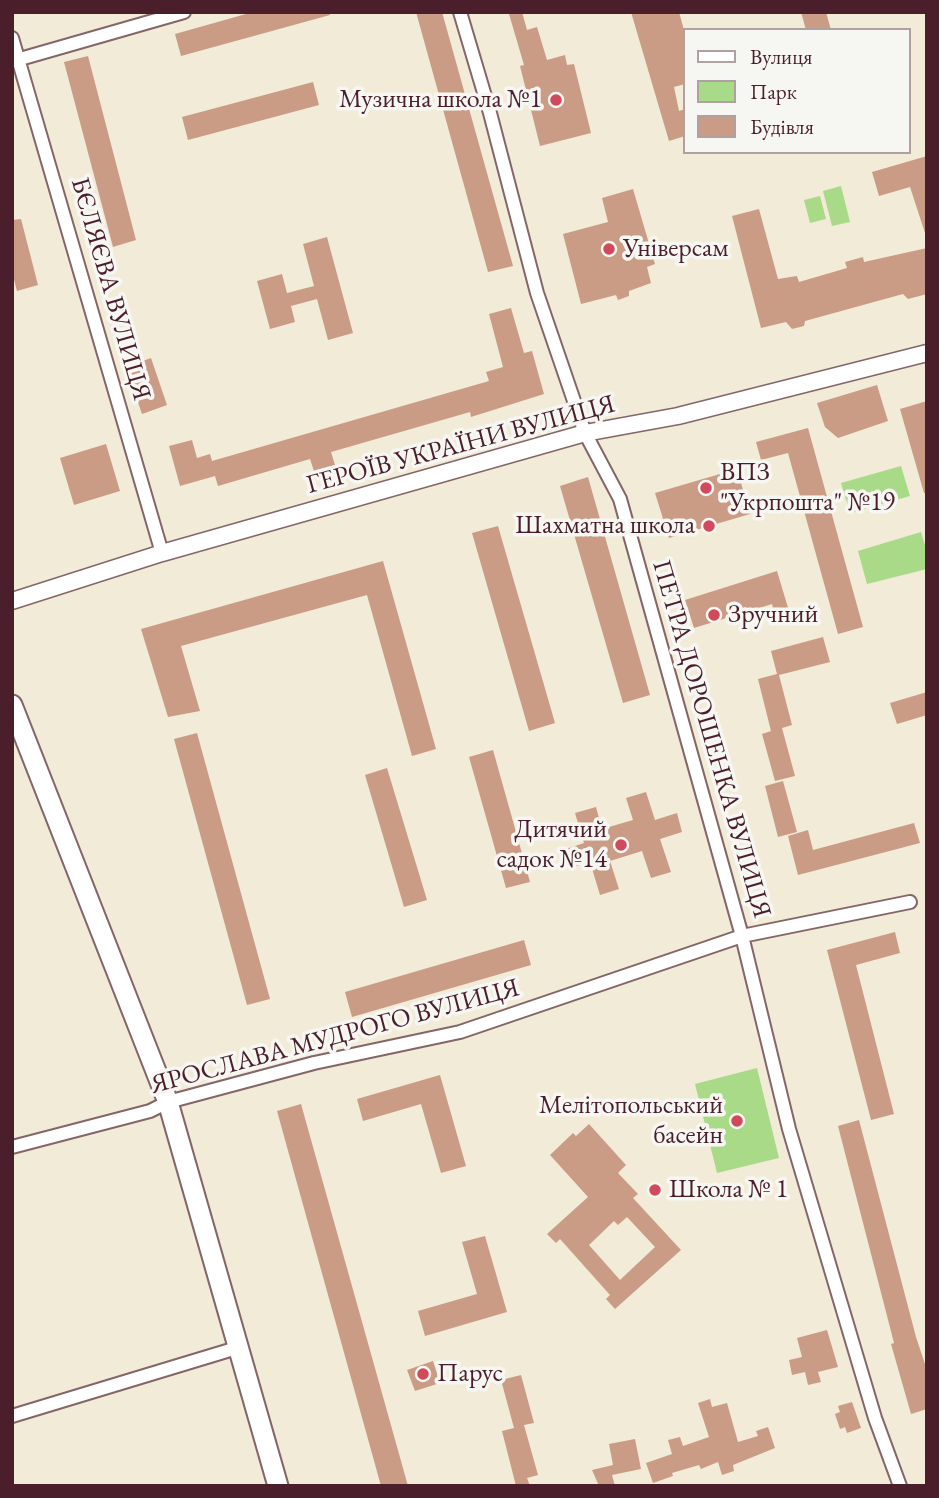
<!DOCTYPE html>
<html>
<head>
<meta charset="utf-8">
<style>
  body { margin:0 }
  #map { position:relative; width:939px; height:1498px; overflow:hidden; background:#f1ebd8; font-family:"EB Garamond",serif }
  canvas { display:block }
  .frame { position:absolute; inset:0; border:14px solid #4a1f2b; pointer-events:none }
  .legend { position:absolute; left:683px; top:28px; width:228px; height:126px; box-sizing:border-box; background:#f6f6f2; border:2px solid #b1a0a2; margin:0; padding:9px 12px; list-style:none; font-size:21px; color:#4a1f2b }
  .legend li { display:flex; align-items:center; gap:14px; height:35px }
  .legend b { width:35px; border:2px solid #b1a0a2 }
</style>
</head>
<body>
<div id="map">
<canvas width="939" height="1498"></canvas>
<div class="frame"></div>
<ul class="legend">
<li><b style="height:9px;background:#fff"></b>Вулиця</li>
<li><b style="height:19px;background:#a9da88"></b>Парк</li>
<li><b style="height:19px;background:#ca9c85"></b>Будівля</li>
</ul>
</div>
<script>
const ctx = document.querySelector('canvas').getContext('2d');
ctx.lineJoin = 'round';
function fillPath(path, color) { ctx.fillStyle = color; ctx.fill(path, 'evenodd'); }
const shape = rows => new Path2D(rows.map(r => 'M' + r).join(''));
function trace(path, color, width, dash) { ctx.strokeStyle = color; ctx.lineWidth = width; ctx.lineCap = dash ? 'butt' : 'round'; ctx.setLineDash(dash || []); ctx.stroke(path); }
function write(font, color, halo, rows, align = 'center') {
  ctx.font = font + ' "EB Garamond",serif'; ctx.lineWidth = 7; ctx.setLineDash([]); ctx.textBaseline = 'middle'; ctx.strokeStyle = halo; ctx.fillStyle = color; for (const [text, x, y, turn = 0] of rows) {
    ctx.save(); ctx.translate(x, y); ctx.rotate((+turn || 0) * Math.PI / 180); ctx.textAlign = isNaN(turn) ? turn : align; if (halo) ctx.strokeText(text, 0, 0); ctx.fillText(text, 0, 0); ctx.restore();
  }
}
fillPath(shape([
  [841,186,850,222,832,226,823,191],
  [820,196,826,219,810,223,804,200],
  [901,466,910,496,850,513,841,483],
  [921,532,927,552,927,569,867,584,858,551],
  [757,1068,779,1158,717,1173,695,1084]
]), '#a9da88');
fillPath(shape([
  [253,12,329,12,330,15,181,56,175,34],
  [416,12,442,12,513,266,488,272],
  [522,12,527,30,537,27,547,60,565,55,567,65,574,64,591,133,540,146,520,66,524,65,509,14],
  [631,12,679,12,685,34,685,84,674,87,679,111,685,109,685,136,669,141],
  [801,12,826,12,831,30,806,30],
  [88,56,136,240,113,247,64,62],
  [313,82,319,105,188,140,182,117],
  [927,156,927,232,925,233,910,187,879,196,872,172],
  [633,189,655,264,647,267,651,283,629,291,629,296,618,300,616,295,581,304,563,234,608,222,602,198],
  [759,209,778,279,797,276,799,282,847,268,845,262,863,257,864,262,927,248,927,294,908,299,903,294,805,321,804,326,792,329,786,322,761,328,732,216],
  [21,219,38,285,17,291,12,272,12,220],
  [327,237,353,333,328,340,317,299,291,306,295,322,270,329,257,281,282,274,287,293,314,286,303,244],
  [511,308,524,353,532,351,544,394,471,417,470,412,331,452,335,465,314,471,310,459,218,486,215,476,180,486,169,446,192,440,197,458,210,454,212,461,489,381,486,372,503,367,489,314],
  [151,358,167,405,142,414,126,367],
  [877,385,888,421,838,438,825,427,817,403],
  [927,401,927,493,924,493,900,409],
  [808,428,863,627,838,634,788,453,761,460,756,442],
  [106,444,120,491,74,505,60,458],
  [737,469,750,514,669,538,655,493],
  [588,477,650,695,623,703,560,486],
  [498,526,555,723,529,731,472,533],
  [383,561,436,749,412,756,367,595,181,646,200,711,168,717,141,629],
  [777,571,789,611,775,616,772,604,694,628,685,600],
  [823,637,830,662,779,675,792,725,782,728,795,776,775,781,762,734,771,731,758,679,777,674,771,651],
  [927,692,927,715,897,724,890,703],
  [197,733,270,999,247,1005,174,739],
  [493,750,530,882,506,888,469,757],
  [387,768,427,900,404,907,365,775],
  [783,781,797,832,778,837,765,786],
  [646,792,655,820,677,813,682,832,660,839,671,872,651,878,642,851,610,861,619,889,600,895,590,862,569,868,563,850,584,843,575,813,596,807,602,829,633,820,626,798],
  [914,823,920,843,798,875,788,836,808,830,813,850],
  [895,932,900,953,856,965,894,1114,871,1120,827,950],
  [524,940,531,965,352,1017,345,992],
  [440,1075,466,1166,441,1173,421,1104,363,1121,357,1099],
  [301,1104,408,1486,381,1486,277,1111],
  [859,1120,916,1337,927,1370,927,1409,911,1414,891,1344,894,1343,838,1126],
  [589,1124,626,1165,618,1173,638,1194,633,1198,681,1250,615,1309,606,1299,610,1295,560,1239,556,1243,547,1234,588,1197,550,1155,573,1133,576,1136],
  [627,1217,655,1247,620,1280,589,1245,614,1221,618,1225],
  [485,1236,507,1312,425,1336,418,1311,477,1294,462,1242],
  [827,1330,838,1367,818,1372,821,1382,808,1385,805,1372,792,1375,789,1360,802,1357,797,1338],
  [433,1361,440,1383,415,1391,407,1370],
  [521,1375,534,1423,524,1425,538,1475,527,1478,530,1486,516,1486,502,1431,514,1428,501,1380],
  [710,1399,712,1407,727,1403,738,1442,758,1436,756,1431,768,1427,775,1448,733,1465,734,1471,722,1475,718,1462,701,1469,699,1465,672,1473,673,1476,653,1483,646,1463,672,1454,668,1440,680,1437,683,1446,709,1437,698,1403],
  [852,1402,861,1428,847,1433,845,1427,840,1429,835,1414,840,1412,838,1406],
  [635,1439,641,1469,612,1475,615,1486,599,1486,592,1470,613,1465,609,1444]
]), '#ca9c85');
const minor = shape([
  [460,12,490,113,537,293,585,433,620,499,742,936,789,1129,875,1418,900,1486],
  [12,38,162,553],
  [13,61,184,12],
  [12,1147,150,1111,168,1102,314,1063,460,1032,742,936,910,902],
  [12,1416,240,1347]
]);
const major = shape([
  [12,601,162,553,585,433,678,416,927,353]
]);
const highway = shape([
  [12,705,168,1102,278,1486]
]);
trace(minor, '#846668', 16);
trace(major, '#846668', 19);
trace(highway, '#846668', 23);
trace(minor, '#fff', 12);
trace(major, '#fff', 16);
trace(highway, '#fff', 19);
for (const [x, y, r, color] of [
  [556,100,7,"#d1495b"],
  [609,249,7,"#d1495b"],
  [706,488,7,"#d1495b"],
  [709,526,7,"#d1495b"],
  [714,615,7,"#d1495b"],
  [621,845,7,"#d1495b"],
  [737,1121,7,"#d1495b"],
  [655,1190,7,"#d1495b"],
  [423,1374,7,"#d1495b"]
]) { const dot = new Path2D(); dot.arc(x, y, r, 0, 2 * Math.PI); ctx.fillStyle = color; ctx.fill(dot); trace(dot, '#f6f6f2', 2.5); }
write('26px', '#4a1f2b', '#f6f6f2', [
  ["Музична школа №1",542,100,"right"],
  ["Універсам",623,249],
  ["ВПЗ",720,473],
  ["\"Укрпошта\" №19",720,503],
  ["Шахматна школа",695,526,"right"],
  ["Зручний",728,615],
  ["Дитячий",607,830,"right"],
  ["садок №14",607,860,"right"],
  ["Мелітопольський",723,1106,"right"],
  ["басейн",723,1136,"right"],
  ["Школа № 1",669,1190],
  ["Парус",437,1374]
], 'left');
write('26px', '#4a1f2b', '#f6f6f2', [
  ["БЄЛЯЄВА ВУЛИЦЯ",110,289,74],
  ["ГЕРОЇВ УКРАЇНИ ВУЛИЦЯ",461,445,-15],
  ["ПЕТРА ДОРОШЕНКА ВУЛИЦЯ",711,739,74],
  ["ЯРОСЛАВА МУДРОГО ВУЛИЦЯ",335,1037,-15]
]);
</script>
</body>
</html>
